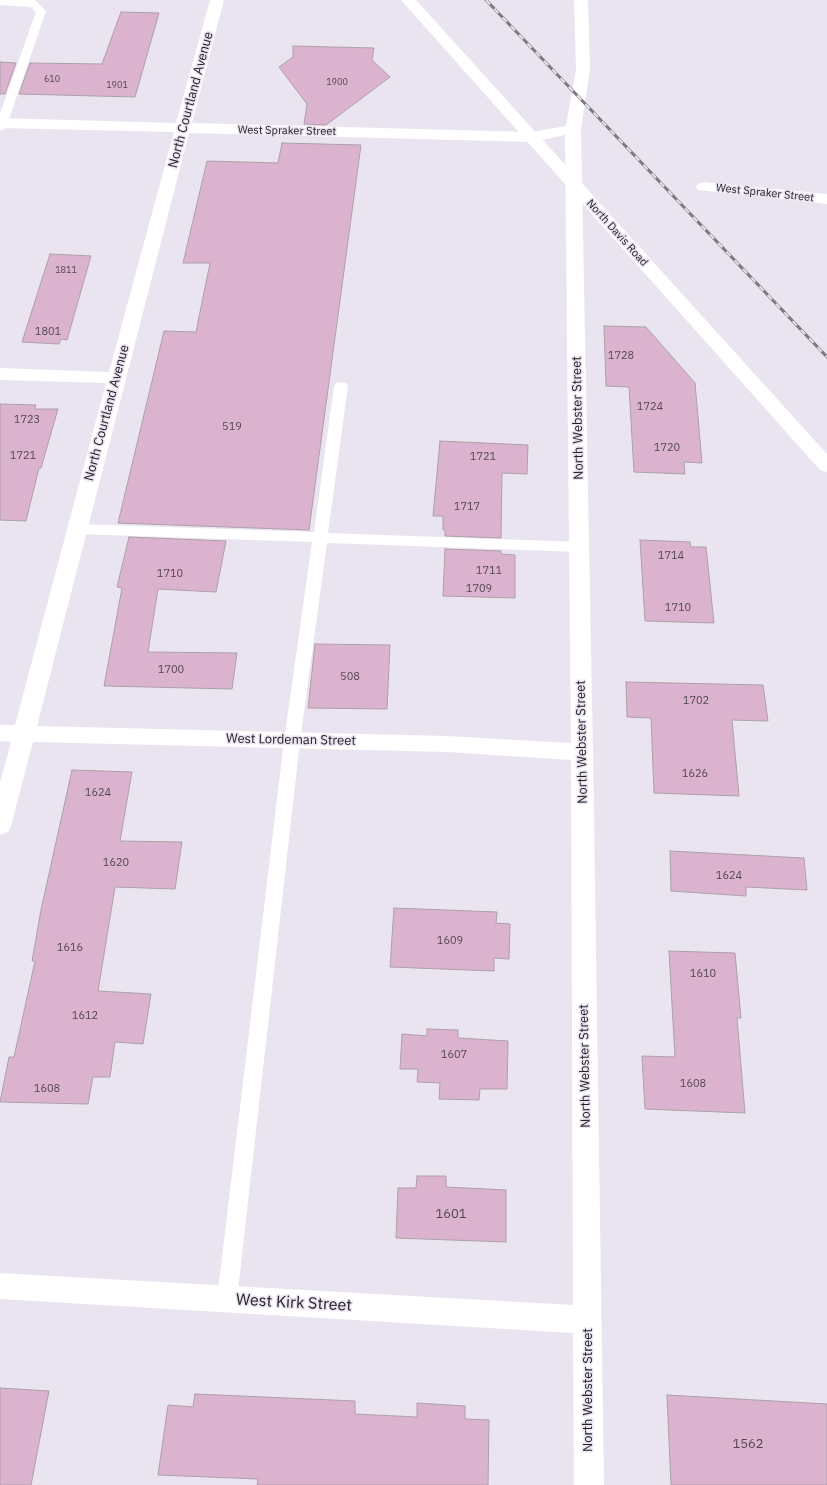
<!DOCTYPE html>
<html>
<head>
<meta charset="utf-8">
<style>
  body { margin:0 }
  canvas { display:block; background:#eae3f0 }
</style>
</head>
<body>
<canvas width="827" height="1485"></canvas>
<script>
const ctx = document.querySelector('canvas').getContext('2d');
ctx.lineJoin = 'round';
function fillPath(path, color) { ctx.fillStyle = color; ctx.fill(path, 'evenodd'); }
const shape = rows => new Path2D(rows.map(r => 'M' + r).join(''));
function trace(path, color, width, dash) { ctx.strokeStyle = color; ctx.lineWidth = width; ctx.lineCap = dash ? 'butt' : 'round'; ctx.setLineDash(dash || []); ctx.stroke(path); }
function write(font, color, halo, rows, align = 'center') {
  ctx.font = font + ' "IBM Plex Sans",sans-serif'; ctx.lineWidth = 3; ctx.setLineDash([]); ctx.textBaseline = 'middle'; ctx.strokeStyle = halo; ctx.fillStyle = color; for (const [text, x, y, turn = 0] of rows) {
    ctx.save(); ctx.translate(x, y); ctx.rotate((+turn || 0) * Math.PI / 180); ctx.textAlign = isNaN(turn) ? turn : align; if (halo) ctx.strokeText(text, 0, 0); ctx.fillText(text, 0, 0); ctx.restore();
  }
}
const building = shape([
  [121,12,159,13,135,97,19,94,30,63,102,64,121,12],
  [293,46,374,48,372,60,390,77,326,125,304,124,307,104,279,67,293,57,293,46],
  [0,62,16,63,5,94,0,94,0,62],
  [282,143,361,145,309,530,118,523,164,331,196,332,210,263,183,263,207,161,278,163,282,143],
  [50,254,91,256,67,340,61,339,59,344,22,342,50,254],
  [604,326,646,327,695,383,702,463,684,462,685,474,634,472,629,387,606,386,604,326],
  [0,404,36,405,35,409,58,409,41,468,39,468,26,521,0,520,0,404],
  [440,441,528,445,527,474,502,473,501,538,445,536,445,530,443,530,443,516,433,516,440,441],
  [129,537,226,541,216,592,158,589,148,652,237,653,232,689,104,686,122,588,117,587,129,537],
  [640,540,690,542,691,547,706,547,714,623,645,621,640,540],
  [445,549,501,551,501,554,515,555,515,598,443,596,445,549],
  [315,644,390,645,387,709,308,708,315,644],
  [626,682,763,685,768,721,732,720,739,796,654,793,651,718,627,717,626,682],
  [72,770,132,772,120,841,182,842,175,889,115,887,98,991,151,994,143,1044,115,1042,110,1077,93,1077,88,1104,0,1102,9,1057,14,1057,35,961,32,961,41,910,72,770],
  [670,851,804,858,807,890,746,887,746,896,671,891,670,851],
  [394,908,497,912,496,923,510,924,509,959,494,958,494,971,390,967,394,908],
  [669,951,735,953,741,1018,737,1018,745,1113,645,1109,642,1056,675,1057,669,951],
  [427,1029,458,1030,458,1038,508,1041,507,1089,480,1089,479,1100,439,1099,440,1083,417,1082,418,1069,400,1069,402,1034,427,1036,427,1029],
  [417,1176,446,1176,446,1187,506,1190,506,1242,396,1238,398,1188,416,1188,417,1176],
  [0,1388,49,1391,31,1485,0,1485,0,1388],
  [195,1394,355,1401,355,1414,417,1417,417,1403,465,1406,465,1419,489,1420,488,1485,257,1485,258,1479,158,1475,168,1405,193,1407,195,1394],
  [667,1395,827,1404,827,1485,671,1485,667,1395]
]);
fillPath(building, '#dcb3cf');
trace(building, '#aca0a8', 1);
fillPath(shape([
  [0,0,35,0,46,11,6,128,0,131,0,113,36,12,31,7,0,5,0,0],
  [341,382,346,383,348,386,328,533,580,542,585,543,587,547,585,551,580,552,327,543,300,741,237,1299,234,1306,227,1309,220,1306,217,1299,284,741,312,542,77,534,72,532,70,529,72,526,77,524,314,532,334,386,336,383,341,382]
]), '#fff');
fillPath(shape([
  [210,0,224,0,192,123,532,132,566,126,576,69,574,0,588,0,590,69,581,129,593,752,604,1485,574,1485,573,1333,0,1299,0,1273,573,1305,571,760,447,752,33,742,11,826,8,832,0,835,0,783,11,742,0,741,0,725,15,725,106,383,0,380,0,368,109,372,174,132,0,128,0,118,176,123,210,0],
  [189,133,532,142,565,135,571,743,447,736,37,726,189,133],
  [704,182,827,194,827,204,698,190,696,187,698,184,704,182]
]), '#fff');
fillPath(shape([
  [401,0,416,0,827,454,827,472,820,470,401,0]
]), '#fff');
const rail = shape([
  [486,0,827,357]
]);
trace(rail, '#7e7982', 3);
trace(rail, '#eae3f0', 2, [6]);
write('9px', '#534651', null, [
  ["610",52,79],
  ["1900",337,82],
  ["1901",117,85],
  ["1811",66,270]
]);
write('11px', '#252227', '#eae3f0', [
  ["West Spraker Street",287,131,1],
  ["West Spraker Street",765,193,6],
  ["North Davis Road",617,233,48]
]);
write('11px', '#534651', null, [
  ["1801",48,332],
  ["1728",621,356],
  ["1724",650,407],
  ["1723",27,420],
  ["519",232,427],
  ["1720",667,448],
  ["1721",23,456],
  ["1721",483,457],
  ["1717",467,507],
  ["1714",671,556],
  ["1711",489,571],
  ["1710",170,574],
  ["1709",479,589],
  ["1710",678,608],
  ["1700",171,670],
  ["508",350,677],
  ["1702",696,701],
  ["1626",695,774],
  ["1624",98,793],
  ["1620",116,863],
  ["1624",729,876],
  ["1609",450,941],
  ["1616",70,948],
  ["1610",703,974],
  ["1612",85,1016],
  ["1607",454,1055],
  ["1608",693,1084],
  ["1608",47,1089]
]);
write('13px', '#252227', '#eae3f0', [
  ["North Courtland Avenue",191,100,-75],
  ["North Courtland Avenue",107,413,-75],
  ["North Webster Street",578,418,-91],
  ["West Lordeman Street",291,740,1],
  ["North Webster Street",582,742,-91],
  ["North Webster Street",585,1066,-91],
  ["North Webster Street",588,1390,-90]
]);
write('13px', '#534651', null, [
  ["1601",451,1214],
  ["1562",748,1444]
]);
write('16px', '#252227', '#eae3f0', [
  ["West Kirk Street",294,1303,3]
]);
</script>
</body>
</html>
